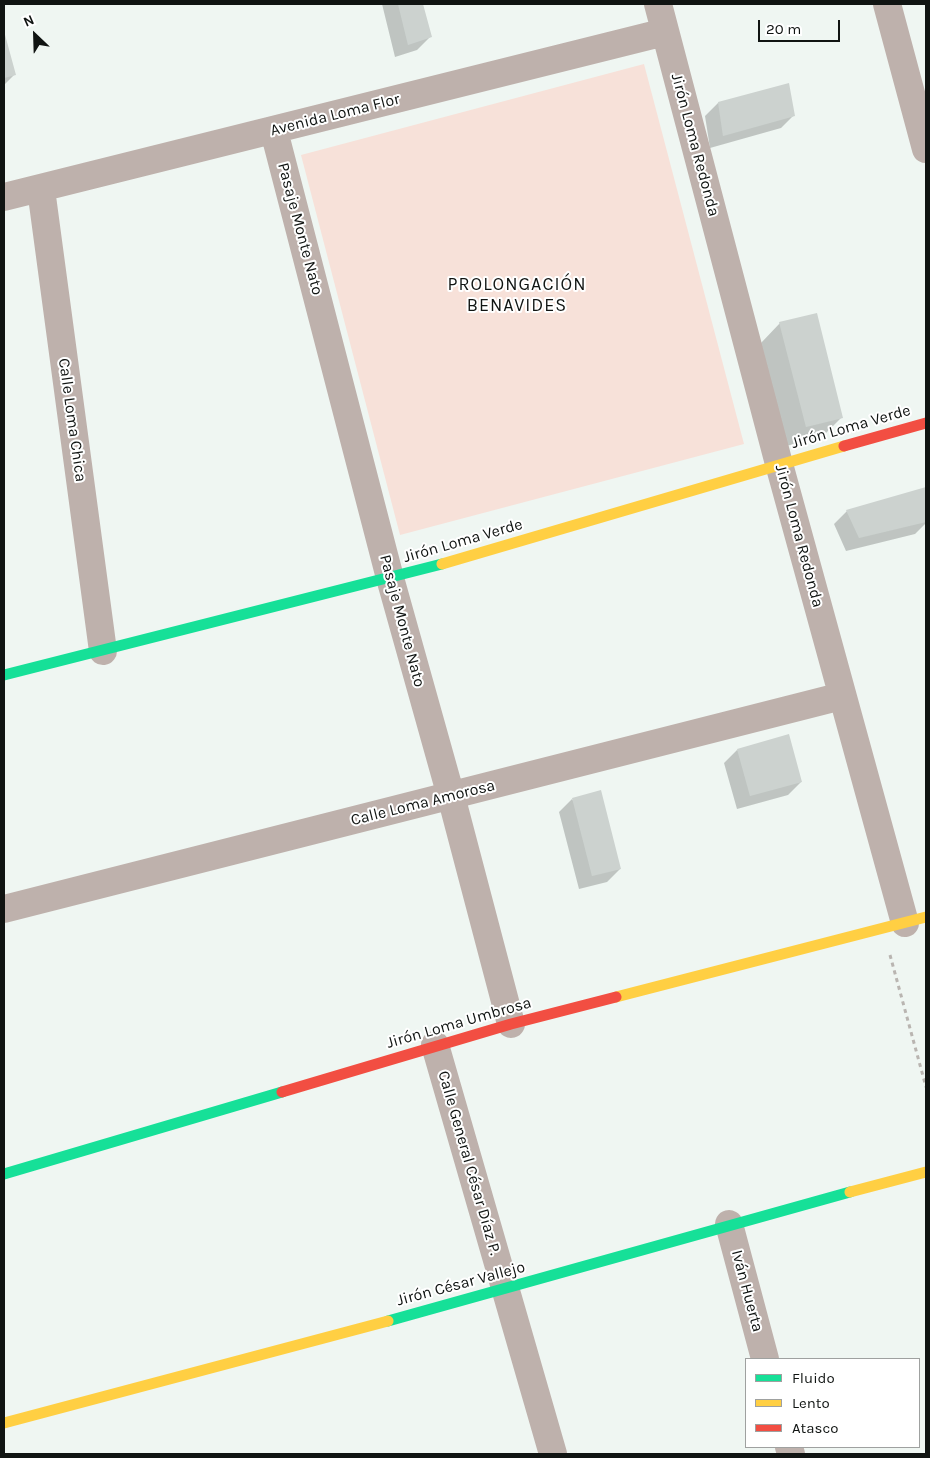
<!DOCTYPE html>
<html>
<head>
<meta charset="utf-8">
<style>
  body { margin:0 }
  #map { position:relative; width:930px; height:1458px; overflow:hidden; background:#eff6f2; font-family:Karla,sans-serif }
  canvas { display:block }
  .frame { position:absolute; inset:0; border:5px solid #101412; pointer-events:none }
  .legend { position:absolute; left:745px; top:1358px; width:175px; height:90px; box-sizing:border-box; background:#fff; border:1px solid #9fa1a0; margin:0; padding:6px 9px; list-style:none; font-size:15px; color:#101412 }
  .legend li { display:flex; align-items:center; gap:10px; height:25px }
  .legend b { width:25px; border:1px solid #9fa1a0 }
  .north { position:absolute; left:10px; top:10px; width:50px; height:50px; -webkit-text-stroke:4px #fff; paint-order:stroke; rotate:336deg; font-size:14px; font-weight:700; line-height:20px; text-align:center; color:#101412 }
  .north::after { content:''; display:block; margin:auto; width:18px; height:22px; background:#101412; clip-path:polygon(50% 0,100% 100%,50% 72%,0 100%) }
  .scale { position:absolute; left:758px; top:20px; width:82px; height:22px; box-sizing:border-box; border:2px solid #101412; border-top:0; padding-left:6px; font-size:15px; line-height:18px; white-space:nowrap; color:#101412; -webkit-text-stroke:4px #fff; paint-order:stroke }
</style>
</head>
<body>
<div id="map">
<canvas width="930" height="1458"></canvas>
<div class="frame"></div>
<ul class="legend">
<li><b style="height:6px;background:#16e098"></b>Fluido</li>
<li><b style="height:6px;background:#ffcf43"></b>Lento</li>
<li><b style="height:6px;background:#f24e42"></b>Atasco</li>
</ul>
<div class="north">N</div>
<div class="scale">20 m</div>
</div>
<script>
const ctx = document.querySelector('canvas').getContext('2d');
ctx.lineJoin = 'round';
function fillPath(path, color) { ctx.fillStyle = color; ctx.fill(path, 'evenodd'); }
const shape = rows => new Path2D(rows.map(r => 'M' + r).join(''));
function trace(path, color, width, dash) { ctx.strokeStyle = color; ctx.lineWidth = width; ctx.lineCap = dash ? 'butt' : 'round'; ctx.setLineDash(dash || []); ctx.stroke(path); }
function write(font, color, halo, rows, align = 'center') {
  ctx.font = font + ' Karla,sans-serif'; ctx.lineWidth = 4; ctx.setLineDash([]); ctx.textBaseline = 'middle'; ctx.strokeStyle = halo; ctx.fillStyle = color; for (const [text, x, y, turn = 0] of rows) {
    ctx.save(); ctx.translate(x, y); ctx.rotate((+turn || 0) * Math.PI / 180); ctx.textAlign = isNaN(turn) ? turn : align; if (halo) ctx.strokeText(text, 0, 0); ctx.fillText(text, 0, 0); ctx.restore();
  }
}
fillPath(shape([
  [644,64,744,444,400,535,301,155]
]), '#f7e1d9');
fillPath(shape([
  [382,4,422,4,430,37,417,50,395,57],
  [4,33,14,75,4,85],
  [718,103,794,115,781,128,710,148,705,116],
  [780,323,842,417,822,437,786,446,761,343],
  [926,488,926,523,915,534,846,551,834,524,847,511],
  [737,750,801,782,788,795,737,809,724,763],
  [572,799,620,869,607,882,579,889,559,812]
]), '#0003');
fillPath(shape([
  [398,4,423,4,432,37,408,45],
  [4,31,16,75,4,78],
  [789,83,795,116,723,136,718,102],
  [817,313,843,418,806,427,779,322],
  [926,487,926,522,859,538,846,510],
  [789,734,802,782,750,796,737,749],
  [601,790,621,869,592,876,572,798]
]), '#ccd2cf');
trace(shape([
  [890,955,926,1087]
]), '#b9b5b1', 3, [4, 4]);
trace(shape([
  [658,4,779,464,905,923],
  [887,4,926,149],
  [274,131,390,578,451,796,511,1024],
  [41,189,103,651],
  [4,197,665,32],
  [4,909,842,696],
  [435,1045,553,1454],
  [729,1224,765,1359],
  [789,1447,791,1454]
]), '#beb1ac', 28);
trace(shape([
  [4,675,442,564],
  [4,1174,282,1092],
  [388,1321,850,1192]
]), '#16e098', 11);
trace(shape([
  [442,564,844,446],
  [616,997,926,917],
  [850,1192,926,1172],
  [4,1423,388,1321]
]), '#ffcf43', 11);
trace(shape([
  [844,446,926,423],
  [282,1092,511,1024,616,997]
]), '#f24e42', 11);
write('16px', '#101412', '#fff', [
  ["Avenida Loma Flor",335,115,-14],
  ["Jirón Loma Redonda",695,145,75],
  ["Pasaje Monte Nato",300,229,75],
  ["Calle Loma Chica",72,420,82],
  ["Jirón Loma Verde",851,427,-16],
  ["Jirón Loma Redonda",799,536,75],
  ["Jirón Loma Verde",463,541,-16],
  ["Pasaje Monte Nato",402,621,75],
  ["Calle Loma Amorosa",423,803,-14],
  ["Jirón Loma Umbrosa",459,1023,-16],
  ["Calle General César Díaz P.",469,1163,74],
  ["Jirón César Vallejo",461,1284,-15],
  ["Iván Huerta",747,1291,75]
]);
ctx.letterSpacing = '1px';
write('18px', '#101412', '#fff', [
  ["PROLONGACIÓN",517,285],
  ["BENAVIDES",517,306]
]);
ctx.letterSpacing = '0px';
</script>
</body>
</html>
